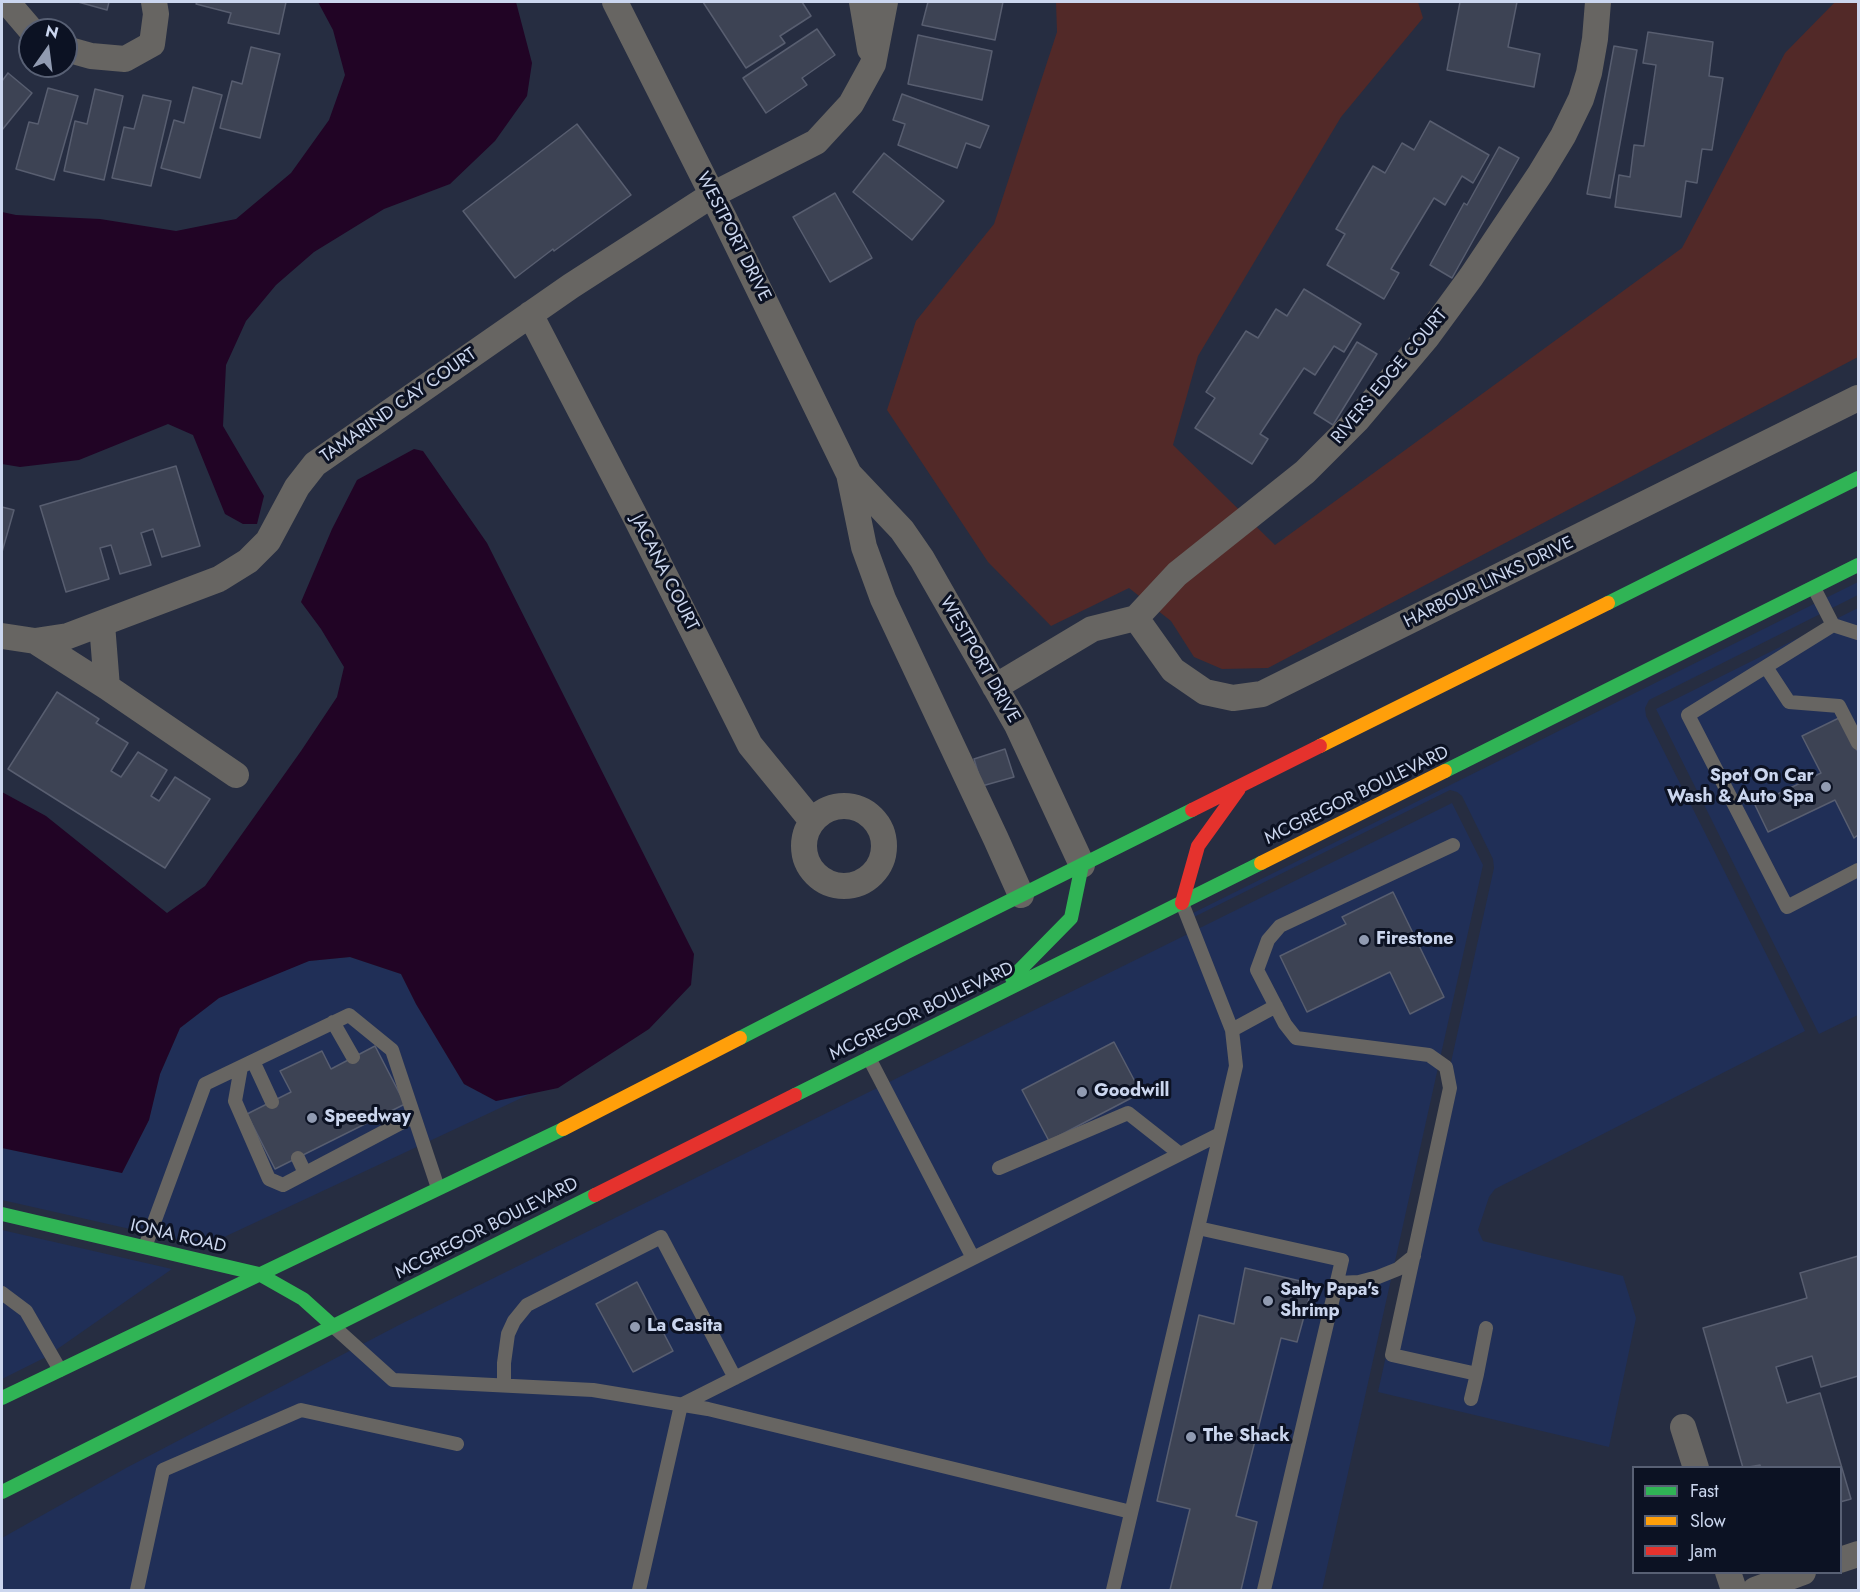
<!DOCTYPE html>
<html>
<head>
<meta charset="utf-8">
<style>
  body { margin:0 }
  #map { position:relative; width:1860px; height:1592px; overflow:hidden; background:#262d41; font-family:Jost,sans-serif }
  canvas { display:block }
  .frame { position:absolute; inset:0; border:3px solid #cbd6ee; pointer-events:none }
  .legend { position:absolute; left:1632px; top:1466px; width:210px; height:108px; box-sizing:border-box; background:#0c1223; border:2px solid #586074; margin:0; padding:8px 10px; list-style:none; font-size:18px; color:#cbd6ee }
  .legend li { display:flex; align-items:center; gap:12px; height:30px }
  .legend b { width:30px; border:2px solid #586074 }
  .north { position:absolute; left:18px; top:18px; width:60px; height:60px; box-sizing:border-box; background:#0c1223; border:2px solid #586074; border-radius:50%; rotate:14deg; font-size:16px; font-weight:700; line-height:24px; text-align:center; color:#cbd6ee }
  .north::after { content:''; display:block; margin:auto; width:21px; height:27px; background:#919bb1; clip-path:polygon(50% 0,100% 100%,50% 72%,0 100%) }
</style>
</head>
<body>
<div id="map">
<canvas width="1860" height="1592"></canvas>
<div class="frame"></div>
<ul class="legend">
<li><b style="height:8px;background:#30b455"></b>Fast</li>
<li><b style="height:8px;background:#ff9f0a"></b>Slow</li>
<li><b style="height:8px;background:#e5322d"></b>Jam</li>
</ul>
<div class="north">N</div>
</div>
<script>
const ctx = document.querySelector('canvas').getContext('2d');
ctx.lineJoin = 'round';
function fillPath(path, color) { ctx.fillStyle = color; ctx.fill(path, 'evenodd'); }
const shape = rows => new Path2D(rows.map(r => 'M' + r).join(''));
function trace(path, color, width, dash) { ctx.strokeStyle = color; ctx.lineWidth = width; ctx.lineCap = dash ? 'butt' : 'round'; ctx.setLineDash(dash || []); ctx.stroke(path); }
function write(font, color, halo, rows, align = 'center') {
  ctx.font = font + ' Jost,sans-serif'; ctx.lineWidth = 6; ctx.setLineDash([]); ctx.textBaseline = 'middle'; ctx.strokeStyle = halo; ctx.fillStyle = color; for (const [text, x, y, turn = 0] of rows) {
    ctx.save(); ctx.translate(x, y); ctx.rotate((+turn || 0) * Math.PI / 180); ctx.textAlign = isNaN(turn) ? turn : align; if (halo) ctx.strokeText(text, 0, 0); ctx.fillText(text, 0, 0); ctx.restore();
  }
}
fillPath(shape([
  [1858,582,1858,595,1649,700,1645,708,1646,716,1805,1031,1495,1189,1489,1197,1478,1230,1483,1241,1623,1276,1636,1318,1609,1447,1378,1392,1494,868,1493,859,1462,796,1457,792,1450,790,1192,918,1193,913],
  [1858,608,1858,1015,1819,1034,1656,709],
  [1452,803,1483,865,1322,1590,2,1590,2,1538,126,1468,399,1325],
  [350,957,401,974,416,1004,464,1084,496,1101,530,1094,205,1246,2,1200,2,1148,122,1173,149,1120,160,1074,180,1028,219,998,259,980,309,961],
  [2,1230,172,1269,46,1357,2,1379]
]), '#202f57');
fillPath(shape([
  [1056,2,1418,2,1423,18,1341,117,1198,356,1173,445,1275,545,1682,248,1785,53,1835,2,1858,2,1858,357,1268,668,1222,669,1194,657,1171,621,1129,588,1051,626,988,562,887,410,916,321,994,224,1057,32]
]), '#522928');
fillPath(shape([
  [318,2,516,2,532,63,527,96,495,141,450,184,384,209,314,252,276,285,246,321,226,365,223,426,264,496,257,524,243,524,225,514,193,435,168,424,79,460,20,467,2,464,2,212,16,215,100,219,176,231,236,219,291,173,329,120,345,75,333,30],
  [414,449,423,451,487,543,694,954,691,985,649,1029,558,1088,496,1101,464,1084,416,1004,401,974,350,957,309,961,219,998,180,1028,160,1074,149,1120,122,1173,2,1148,2,792,46,816,167,913,205,886,301,751,337,697,344,667,321,629,301,602,332,529,357,480]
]), '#210425');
const building = shape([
  [78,2,109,2,107,10,78,2],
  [197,2,286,2,279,34,228,23,231,13,196,4,197,2],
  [703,2,802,2,811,16,780,36,785,43,746,68,703,2],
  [928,2,1003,2,995,40,922,25,928,2],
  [1460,2,1517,2,1508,47,1540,54,1534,87,1447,70,1460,2],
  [817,29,835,55,802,78,807,85,766,113,743,78,817,29],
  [1648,32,1713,42,1709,76,1723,78,1712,150,1702,149,1697,183,1686,181,1681,217,1615,207,1619,175,1630,177,1634,145,1644,146,1656,65,1643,63,1648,32],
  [918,35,992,51,982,100,908,84,918,35],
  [1614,46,1637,50,1610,198,1587,194,1614,46],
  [251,47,280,54,260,138,220,128,232,81,242,84,251,47],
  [8,73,32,93,2,130,2,81,8,73],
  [193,87,222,95,200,178,161,168,174,120,184,123,193,87],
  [48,88,78,96,54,180,16,169,29,122,38,124,48,88],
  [95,89,123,96,104,180,64,171,75,121,87,124,95,89],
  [902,94,989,126,980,148,966,143,957,168,898,145,905,124,893,120,902,94],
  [143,95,171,101,151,186,112,178,124,127,134,129,143,95],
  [1430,121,1489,155,1473,183,1462,176,1445,205,1434,198,1391,269,1399,273,1384,299,1327,265,1345,234,1336,229,1373,166,1385,173,1402,143,1414,150,1430,121],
  [577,124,631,195,554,251,553,249,515,278,463,211,577,124],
  [1499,147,1519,158,1452,278,1430,265,1464,203,1467,205,1499,147],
  [884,153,944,201,912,240,853,192,884,153],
  [835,193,872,258,830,282,793,217,835,193],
  [1304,289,1361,324,1344,352,1334,346,1315,375,1304,368,1260,434,1268,439,1252,464,1195,428,1215,398,1206,392,1246,331,1258,338,1276,309,1287,316,1304,289],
  [1357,342,1377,354,1333,425,1314,413,1357,342],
  [176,466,200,546,162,557,153,529,141,533,151,565,120,574,111,545,100,548,109,579,66,592,40,506,176,466],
  [2,507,14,510,2,552,2,507],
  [57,692,99,719,96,723,128,743,111,771,121,777,138,752,167,770,151,796,159,801,175,777,210,799,165,868,8,769,57,692],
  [1841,717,1858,752,1858,835,1854,838,1835,800,1768,832,1755,805,1821,773,1802,736,1841,717],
  [1005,749,1014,777,982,786,974,759,1005,749],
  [1393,892,1444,997,1410,1014,1390,972,1307,1012,1280,956,1346,924,1342,917,1393,892],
  [1114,1042,1141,1093,1049,1141,1022,1090,1114,1042],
  [375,1046,405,1104,275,1169,247,1114,291,1092,280,1071,322,1051,331,1069,375,1046],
  [1858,1256,1858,1376,1821,1387,1812,1356,1776,1367,1787,1403,1820,1393,1851,1499,1840,1502,1840,1468,1761,1468,1760,1465,1743,1468,1703,1328,1807,1298,1800,1273,1858,1256],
  [1245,1268,1313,1284,1297,1342,1281,1338,1236,1516,1257,1522,1241,1590,1170,1590,1190,1509,1157,1501,1199,1315,1234,1324,1245,1268],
  [637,1282,673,1351,633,1372,596,1304,637,1282]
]);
fillPath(building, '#3d4354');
trace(building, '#585e70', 1.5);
trace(shape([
  [1814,588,1833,625,1688,715,1787,907,1858,870],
  [1833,625,1858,633],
  [1766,667,1789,702,1839,706,1858,743],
  [1453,845,1280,926,1268,940,1257,970,1285,1024,1296,1038,1429,1055,1446,1067,1450,1088,1392,1355,1477,1374,1471,1399],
  [333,1022,353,1057],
  [1232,1030,1276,1006],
  [869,1058,973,1258],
  [253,1061,272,1102],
  [241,1067,235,1101,269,1179,283,1185,414,1116],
  [298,1158,305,1173],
  [999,1168,1128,1113,1180,1154],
  [1198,1228,1342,1260,1264,1590],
  [145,1247,205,1084,349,1015,392,1050,438,1188],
  [1337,1283,1359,1282,1378,1277,1398,1269,1414,1256],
  [2,1293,26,1311,60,1370],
  [333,1326,393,1380,593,1390,708,1409,1131,1512],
  [1477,1374,1486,1328],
  [504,1385,504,1363,508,1334,514,1321,527,1305,661,1237,735,1378],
  [137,1590,163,1470,301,1410,457,1444],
  [639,1590,681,1405,1220,1134],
  [1113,1590,1236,1066,1232,1030,1182,903]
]), '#676562', 14);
trace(shape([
  [7,2,31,30],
  [615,2,724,218,849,474,864,547,883,599,996,839,1021,895],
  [862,2,870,49],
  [66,49,91,56,125,59,152,44,156,14,154,2],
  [530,314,636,518,750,745,812,821],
  [849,474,902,530,922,559,1017,725,1082,865],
  [1136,618,1173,670,1205,692,1233,698,1262,694,1858,398],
  [102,624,107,687,236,775],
  [2,636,35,641,68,636,219,579,248,561,268,541,297,487,315,464,571,286,712,195,816,142,851,104,873,64,885,2],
  [35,641,107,687],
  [995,687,1092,629,1136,618,1177,574,1305,472,1357,420,1427,337,1471,277,1540,174,1563,136,1581,99,1589,73,1595,39,1598,2],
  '804 846a40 40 0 1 1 80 0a40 40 0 1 1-80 0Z',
  [1683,1427,1696,1468],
  [1840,1560,1858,1554],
  [1728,1572,1734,1590],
  [1755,1590,1803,1572]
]), '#676562', 26);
trace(shape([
  [1608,603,1858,478],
  [1445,771,1858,565],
  [1012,978,1071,918,1082,865],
  [740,1038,907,952,1192,810],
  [795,1095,1261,863],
  [2,1214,259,1274,303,1299,333,1326],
  [2,1398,563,1129],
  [2,1492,595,1195]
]), '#30b455', 14);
trace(shape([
  [1320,746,1608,603],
  [1261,863,1445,771],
  [563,1129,740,1038]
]), '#ff9f0a', 14);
trace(shape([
  [1192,810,1320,746],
  [1182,903,1198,846,1239,789],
  [595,1195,795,1095]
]), '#e5322d', 14);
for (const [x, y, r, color] of [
  [1826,787,6,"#919bb1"],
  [1364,940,6,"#919bb1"],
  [1082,1092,6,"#919bb1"],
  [312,1118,6,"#919bb1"],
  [1268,1301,6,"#919bb1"],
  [635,1327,6,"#919bb1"],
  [1191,1437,6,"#919bb1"]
]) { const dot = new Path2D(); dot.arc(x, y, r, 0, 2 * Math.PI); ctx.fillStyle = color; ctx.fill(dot); trace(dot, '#0c1223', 2); }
write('18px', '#cbd6ee', '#0c1223', [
  ["WESTPORT DRIVE",733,237,63],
  ["RIVERS EDGE COURT",1390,377,-50],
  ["TAMARIND CAY COURT",399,406,-35],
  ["JACANA COURT",664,573,63],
  ["HARBOUR LINKS DRIVE",1489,583,-26],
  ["WESTPORT DRIVE",979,660,60],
  ["MCGREGOR BOULEVARD",1357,796,-26],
  ["MCGREGOR BOULEVARD",922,1012,-26],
  ["MCGREGOR BOULEVARD",487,1229,-27],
  ["IONA ROAD",178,1237,13]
]);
write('bold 18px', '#cbd6ee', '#0c1223', [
  ["Spot On Car",1814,777,"right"],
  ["Wash & Auto Spa",1814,798,"right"],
  ["Firestone",1376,940],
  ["Goodwill",1094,1092],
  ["Speedway",324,1118],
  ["Salty Papa's",1280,1291],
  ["Shrimp",1280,1312],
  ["La Casita",647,1327],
  ["The Shack",1203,1437]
], 'left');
</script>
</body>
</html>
